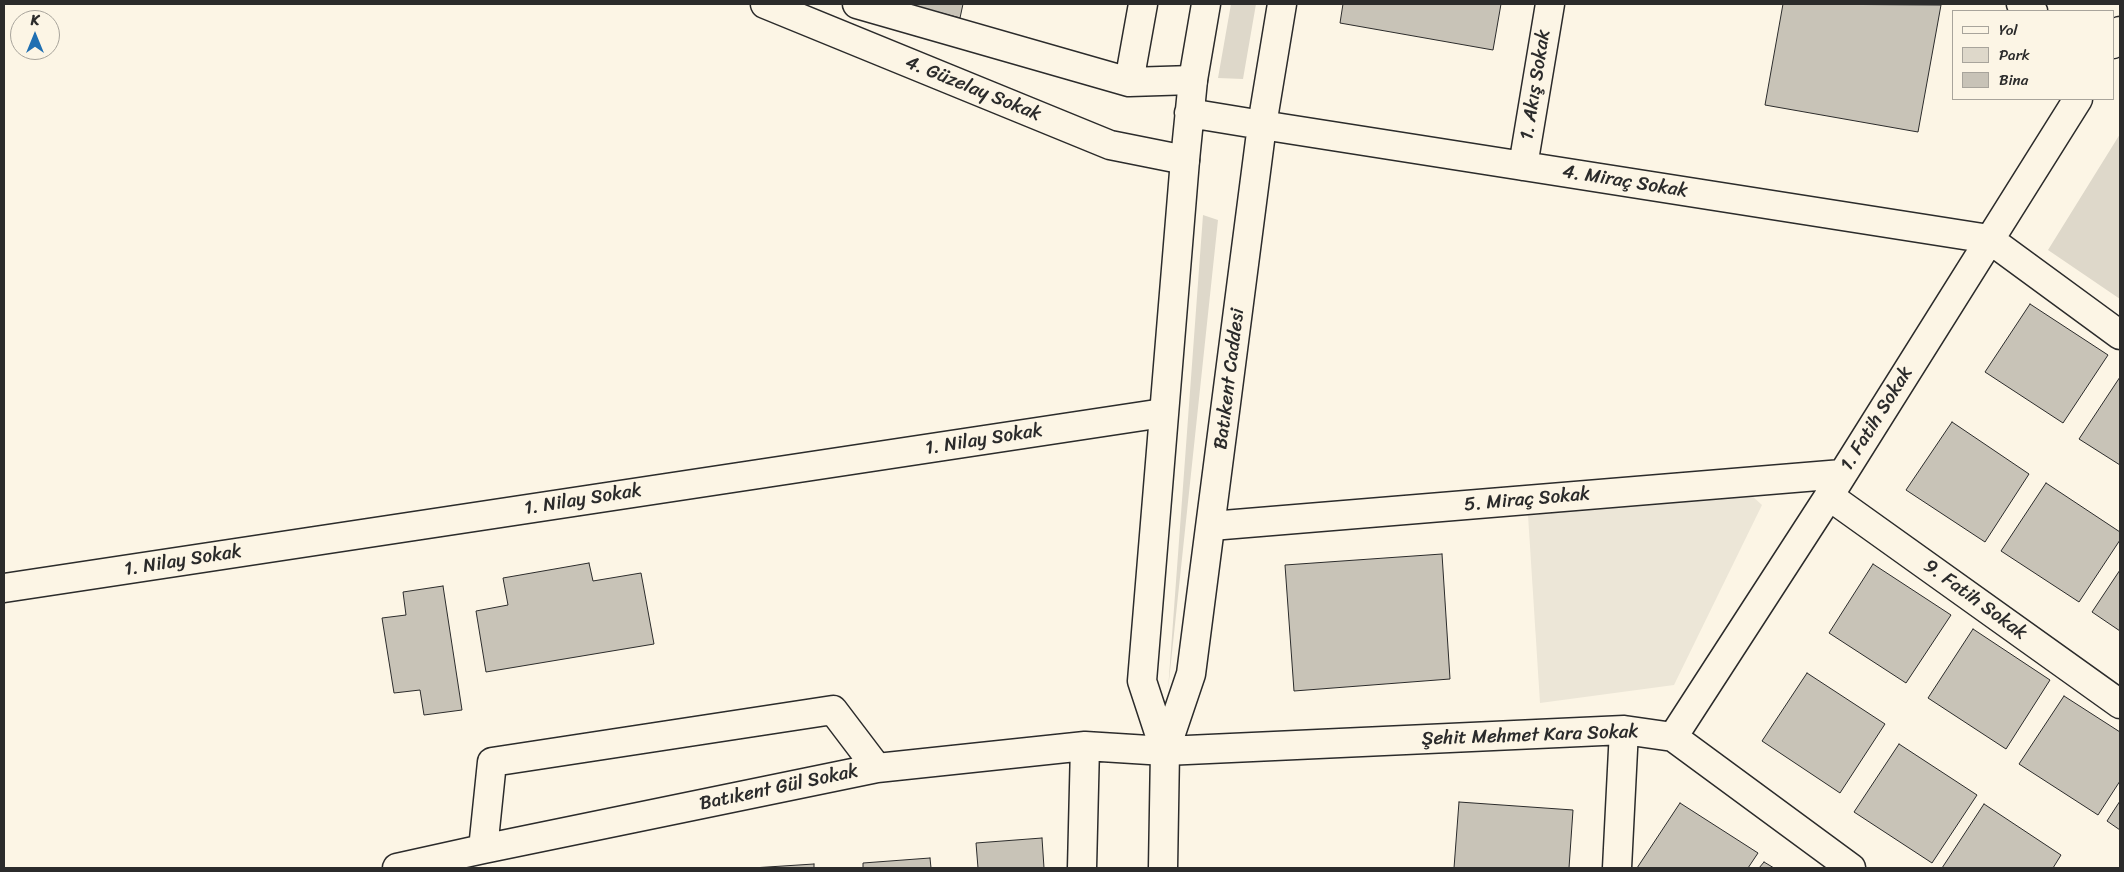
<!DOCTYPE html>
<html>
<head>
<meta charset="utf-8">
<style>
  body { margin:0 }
  #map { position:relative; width:2124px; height:872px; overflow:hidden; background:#fcf5e5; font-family:Sriracha,sans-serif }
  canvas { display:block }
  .frame { position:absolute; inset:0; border:5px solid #2b2b2b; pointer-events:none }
  .legend { position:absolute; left:1952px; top:10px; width:162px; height:90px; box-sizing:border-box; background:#fcf5e5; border:1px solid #a8a49b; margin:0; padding:6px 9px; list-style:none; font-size:15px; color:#2b2b2b }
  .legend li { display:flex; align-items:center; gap:10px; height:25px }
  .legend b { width:25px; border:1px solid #a8a49b }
  .north { position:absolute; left:10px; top:10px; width:50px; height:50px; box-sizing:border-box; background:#fcf5e5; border:1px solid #a8a49b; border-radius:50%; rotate:0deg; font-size:14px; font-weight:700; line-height:20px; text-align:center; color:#2b2b2b }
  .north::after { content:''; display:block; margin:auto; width:18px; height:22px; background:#1f6fb2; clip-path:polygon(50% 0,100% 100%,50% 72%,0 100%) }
</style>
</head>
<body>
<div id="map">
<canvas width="2124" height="872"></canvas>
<div class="frame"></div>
<ul class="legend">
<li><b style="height:6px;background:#fcf5e5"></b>Yol</li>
<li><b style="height:14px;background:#ded8ca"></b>Park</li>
<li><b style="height:14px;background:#c8c3b7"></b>Bina</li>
</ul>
<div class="north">K</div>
</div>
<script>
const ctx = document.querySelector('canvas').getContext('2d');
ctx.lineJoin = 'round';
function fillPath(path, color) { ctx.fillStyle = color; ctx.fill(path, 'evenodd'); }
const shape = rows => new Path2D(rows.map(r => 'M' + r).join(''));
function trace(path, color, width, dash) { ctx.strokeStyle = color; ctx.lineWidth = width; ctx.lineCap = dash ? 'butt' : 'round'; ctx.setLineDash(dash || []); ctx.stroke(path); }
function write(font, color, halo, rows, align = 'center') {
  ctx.font = font + ' Sriracha,sans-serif'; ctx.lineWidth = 4; ctx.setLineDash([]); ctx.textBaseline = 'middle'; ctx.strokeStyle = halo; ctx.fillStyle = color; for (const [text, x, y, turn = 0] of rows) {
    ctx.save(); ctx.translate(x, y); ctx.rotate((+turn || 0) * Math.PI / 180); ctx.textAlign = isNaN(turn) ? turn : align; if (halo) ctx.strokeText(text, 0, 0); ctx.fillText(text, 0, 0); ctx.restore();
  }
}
fillPath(shape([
  [1751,495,1762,505,1674,685,1540,703,1528,515]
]), '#ece6d7');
fillPath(shape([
  [1231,4,1256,4,1243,79,1218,78],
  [2120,134,2120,299,2048,250],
  [1203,215,1218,220,1168,690]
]), '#ded8ca');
const building = shape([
  [907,4,963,4,960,18,907,4],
  [1343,4,1501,4,1493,50,1340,23,1343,4],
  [1783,4,1941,5,1918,132,1765,105,1783,4],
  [2030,304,2108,355,2063,423,1985,372,2030,304],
  [2120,377,2120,465,2079,439,2120,377],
  [1952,422,2029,474,1985,542,1906,490,1952,422],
  [2046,483,2120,532,2120,540,2079,602,2001,551,2046,483],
  [1442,554,1450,679,1294,691,1285,565,1442,554],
  [589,563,593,581,641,573,654,644,486,672,476,611,508,605,503,578,589,563],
  [1873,564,1951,615,1906,683,1829,633,1873,564],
  [2120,570,2120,631,2092,612,2120,570],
  [443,586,462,710,424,715,420,690,394,693,382,618,406,615,403,592,443,586],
  [1973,629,2050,680,2006,749,1928,698,1973,629],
  [1807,673,1885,724,1840,793,1762,741,1807,673],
  [2064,696,2120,732,2120,781,2098,815,2019,764,2064,696],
  [1899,744,1977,795,1932,863,1854,812,1899,744],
  [2120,801,2120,830,2107,821,2120,801],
  [1459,802,1573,810,1569,868,1454,868,1459,802],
  [1680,803,1758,853,1748,868,1637,868,1680,803],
  [1984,804,2061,855,2053,868,1942,868,1984,804],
  [1042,838,1044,868,978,868,976,843,1042,838],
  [930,858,931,868,863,868,863,863,930,858],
  [1764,862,1774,868,1759,868,1764,862],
  [814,864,814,868,752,868,814,864]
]);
fillPath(building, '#c8c3b7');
trace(building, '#2b2b2b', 1);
const minor = shape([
  [765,4,1110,145,1185,160],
  [857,4,1129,82,1193,80],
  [2021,4,2033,11],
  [2113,44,2120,31],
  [1129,82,1143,4],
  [1262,125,1989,239,2120,335],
  [1523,166,1550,4],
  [1829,496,2120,704],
  [1211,526,1842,474],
  [4,588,1163,413],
  [1673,737,1829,496,2078,99],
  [483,849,492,762,833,710,877,768],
  [397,868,483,849,877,768,1085,746,1165,751,1624,730,1673,737,1851,868],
  [1082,868,1085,746],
  [1617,868,1624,730]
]);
const tertiary = shape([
  [1189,113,1262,125],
  [1165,751,1142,681,1185,160,1193,80,1206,4],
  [1163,868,1165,751,1191,674,1262,125,1282,4]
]);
trace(minor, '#2b2b2b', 31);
trace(tertiary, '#2b2b2b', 31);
trace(minor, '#fcf5e5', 28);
trace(tertiary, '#fcf5e5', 28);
write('19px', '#2b2b2b', '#fcf5e5', [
  ["1. Akış Sokak",1536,85,-81],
  ["4. Güzelay Sokak",973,89,22],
  ["4. Miraç Sokak",1625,182,9],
  ["Batıkent Caddesi",1230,379,-83],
  ["1. Fatih Sokak",1877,419,-58],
  ["1. Nilay Sokak",984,440,-9],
  ["1. Nilay Sokak",583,500,-9],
  ["5. Miraç Sokak",1527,500,-5],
  ["1. Nilay Sokak",183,561,-9],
  ["9. Fatih Sokak",1975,600,36],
  ["Şehit Mehmet Kara Sokak",1530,736,-2],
  ["Batıkent Gül Sokak",779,788,-12]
]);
</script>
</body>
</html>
